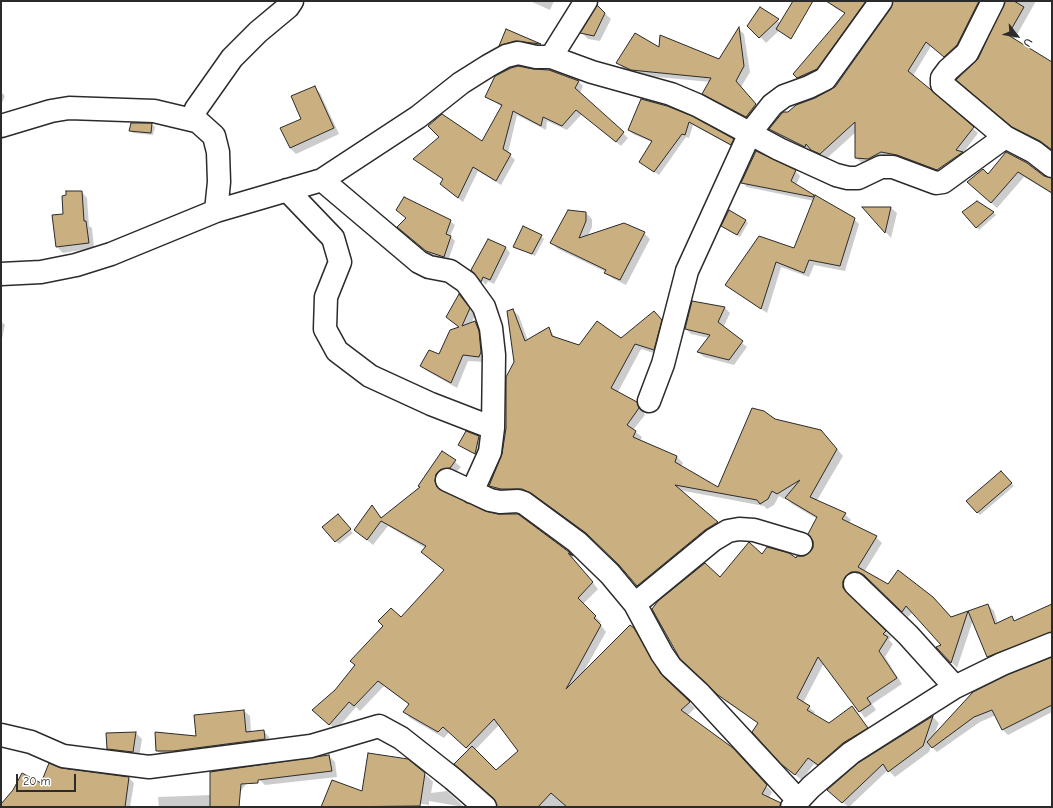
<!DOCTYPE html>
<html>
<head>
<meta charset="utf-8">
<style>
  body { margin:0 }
  #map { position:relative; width:1053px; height:808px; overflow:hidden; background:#fff; font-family:"Comic Neue",sans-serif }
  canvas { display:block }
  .frame { position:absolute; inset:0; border:2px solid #2b2b2b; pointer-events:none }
  .north { position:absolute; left:997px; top:16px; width:40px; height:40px; -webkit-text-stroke:3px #fff; paint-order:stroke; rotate:121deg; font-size:11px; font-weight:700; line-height:16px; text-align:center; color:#2b2b2b }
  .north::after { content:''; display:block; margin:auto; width:14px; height:18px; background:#2b2b2b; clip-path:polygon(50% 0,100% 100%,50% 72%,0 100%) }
  .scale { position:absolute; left:16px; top:774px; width:60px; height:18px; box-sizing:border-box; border:2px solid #2b2b2b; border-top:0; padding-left:5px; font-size:12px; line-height:14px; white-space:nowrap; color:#2b2b2b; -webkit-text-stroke:3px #fff; paint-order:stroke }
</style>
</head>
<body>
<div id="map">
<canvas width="1053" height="808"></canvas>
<div class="frame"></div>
<div class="north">U</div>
<div class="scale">20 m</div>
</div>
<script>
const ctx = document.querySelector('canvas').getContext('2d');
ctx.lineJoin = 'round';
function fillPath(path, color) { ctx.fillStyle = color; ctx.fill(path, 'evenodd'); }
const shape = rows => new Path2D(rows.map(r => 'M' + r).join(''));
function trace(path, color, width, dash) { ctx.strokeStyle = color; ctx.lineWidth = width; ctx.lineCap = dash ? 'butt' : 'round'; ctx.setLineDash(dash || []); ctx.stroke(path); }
fillPath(shape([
  [530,1,554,1,550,10],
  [831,1,875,1,822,74,803,83,795,74,846,14,835,8,830,3],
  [894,1,987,1,950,61,931,46,913,76,978,133,963,153,968,158,943,175,862,163,856,158,856,132,826,159,817,155,811,149,810,152,775,135,770,129,788,113,836,87,892,9],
  [1006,1,1036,1,1014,40,1052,63,1052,150,1019,132,963,85,979,59],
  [598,7,611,19,600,41,588,39,582,33],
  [760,8,784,26,766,43,749,25],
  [739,29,744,34,750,72,741,87,761,110,752,122,709,99,704,94,710,82,637,75,623,68,618,63,659,48,720,60],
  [507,31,541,45,545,50,506,51,500,45],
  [578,81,583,86,580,93,628,138,621,146,582,114,567,130,547,121,546,130,517,115,508,153,515,160,501,185,478,171,463,202,446,189,444,180,414,159,482,143,502,107,486,96],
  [314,87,320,93,339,134,296,154,290,148,282,129,303,119],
  [1,92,5,96,1,105],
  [691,117,733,140,737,143,735,148,693,125,689,138,686,137,659,175,640,162,652,142,633,134,629,130],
  [131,124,152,124,155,127,153,135,133,133,130,130],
  [1027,163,1050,179,1052,179,1052,194,1024,177,997,208,974,187,988,175],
  [795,171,800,176,796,185,854,219,859,224,845,271,814,265,809,277,781,267,767,313,726,285,795,249,814,201,747,187,742,182],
  [82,192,87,198,89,226,92,228,94,248,63,253,57,247,64,214],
  [864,208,891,208,897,213,891,238],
  [397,210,450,221,455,225,450,236,455,241,448,261,431,255,403,231,407,218],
  [993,212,996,215,979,230,963,213],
  [586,213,592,219,592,227,588,236,644,233,650,239,626,285,612,278,606,272,558,249,552,243],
  [745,220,748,223,740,237,722,226],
  [541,236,544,239,535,256,514,246],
  [489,240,506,248,510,253,494,284,488,281,486,285,472,270],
  [459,295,475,315,471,324,475,322,481,328,485,362,468,361,457,388,427,371,422,366,440,355,460,328,447,317],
  [693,302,725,308,730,313,723,328,747,347,734,365,704,357,698,352,709,338,691,334,686,329],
  [513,310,519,316,528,341,549,328,556,339,580,347,621,339,660,318,667,327,660,355,641,349,618,392,636,403,642,409,645,415,633,430,642,437,640,441,677,457,683,463,681,467,719,489,774,419,827,437,843,456,816,502,845,514,851,520,849,523,876,537,882,543,864,572,888,585,933,597,952,618,988,605,994,611,998,624,1012,618,1015,621,1052,605,1052,639,994,663,988,657,973,620,957,668,937,647,942,645,913,612,908,617,865,578,858,578,848,588,849,594,852,599,891,637,889,640,893,644,885,657,902,684,872,704,876,710,865,718,824,663,803,703,815,712,813,715,829,724,852,707,873,734,824,770,814,764,802,780,789,770,759,724,725,701,681,658,720,579,763,555,796,559,810,554,814,548,817,519,792,504,786,498,784,499,779,496,774,505,767,509,764,506,679,490,723,529,643,592,620,565,593,539,538,499,528,495,496,491,490,485,503,454,515,362],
  [1,321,5,325,1,343],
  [467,432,482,440,478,456,462,447],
  [443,452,461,467,440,488,441,491,568,552,598,589,583,604,601,622,600,624,606,632,584,671,633,628,639,635,666,680,695,708,687,716,738,755,772,792,769,798,783,807,498,807,469,751,449,732,444,738,410,718,405,712,410,705,384,686,360,711,356,707,336,730,319,715,336,691,444,570,428,557,425,548,388,526,373,545,355,530,372,506,382,518,421,488],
  [437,473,435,487,435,476],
  [499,725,519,751,496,772,475,750],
  [1000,473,1014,486,980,515,977,512],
  [340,518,353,533,339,544,324,527],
  [1052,661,1052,712,1008,735,1003,730,996,715,980,722,937,752,931,746,929,752,895,777,888,770,849,807,834,796,859,764,933,717,939,723,934,735],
  [244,711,250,716,251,733,264,731,269,737,270,745,162,756,157,750,197,737],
  [136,733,142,739,139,757,114,755,108,749,107,734],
  [329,756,335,762,337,777,265,785,259,779],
  [61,769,129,778,134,783,130,807,4,807,42,784],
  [255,772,229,807,159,807,158,797,211,795],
  [425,774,433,782,431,793,447,791,464,807,429,801,429,805,416,803,414,807,323,807,332,781,362,792]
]), '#0003');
const building = shape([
  [793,1,813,1,791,39,776,29,793,1],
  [826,1,866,1,817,69,797,78,793,74,845,13,826,1],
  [893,1,979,1,957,45,944,57,926,42,908,71,930,89,974,127,956,150,963,152,937,170,897,155,881,152,868,159,855,158,855,122,820,154,811,150,806,144,805,147,769,129,783,112,788,112,796,105,815,98,835,87,891,8,893,1],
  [1005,1,1014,1,1024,7,1008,35,1052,62,1052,150,1040,141,1012,127,956,80,978,59,1005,1],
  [597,5,605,13,594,36,580,33,597,5],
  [760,7,779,19,759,38,747,26,760,7],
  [739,27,744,66,736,81,756,104,746,117,702,94,711,78,631,70,616,63,635,33,659,47,660,35,719,59,739,27],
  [506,29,541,44,515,41,499,46,506,29],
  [518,66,533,69,549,70,579,81,575,88,624,132,616,142,576,110,562,126,543,117,541,126,513,111,503,149,511,154,496,181,473,167,458,198,440,184,443,179,413,159,439,137,428,126,442,114,482,141,502,105,485,97,495,76,511,68,518,66],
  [315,86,334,128,290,148,280,128,301,119,291,96,315,86],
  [641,99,667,106,692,116,734,139,731,145,689,122,685,135,682,134,654,172,639,162,652,141,628,130,641,99],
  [131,123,152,123,151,133,129,131,131,123],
  [756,151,796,170,791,181,814,195,813,197,741,183,756,151],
  [1006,152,1027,163,1044,176,1052,178,1052,193,1018,172,991,203,967,182,983,169,988,174,1006,152],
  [66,191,82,191,84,221,86,221,89,243,56,247,52,215,63,214,62,196,66,195,66,191],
  [815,195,855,218,840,266,809,260,804,273,776,262,761,309,725,285,759,236,794,248,815,195],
  [404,197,451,220,446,234,451,236,444,257,426,251,397,227,406,218,396,210,404,197],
  [977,201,994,212,976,228,962,212,977,201],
  [862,207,891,207,885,233,862,207],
  [568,210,586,212,586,221,579,238,624,223,645,232,620,280,604,273,606,270,550,243,568,210],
  [729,210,746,220,737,235,721,226,729,210],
  [523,226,542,235,532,254,513,247,523,226],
  [488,239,506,247,490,280,483,277,481,282,471,270,488,239],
  [459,294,470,308,462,326,475,321,479,331,481,352,479,357,463,355,451,383,420,366,429,350,439,354,450,330,459,327,446,317,459,294],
  [692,301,725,307,718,322,743,341,729,360,697,352,710,335,685,329,692,301],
  [513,309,525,341,549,327,552,336,579,345,597,321,621,338,654,311,662,320,654,350,635,344,611,388,637,402,639,408,627,425,636,431,633,437,677,456,675,462,718,487,752,408,764,411,775,419,821,430,837,449,810,497,846,513,842,519,877,536,858,567,888,584,898,570,933,597,951,617,988,604,995,624,1012,616,1014,621,1052,604,1052,632,987,657,968,611,951,663,936,647,941,645,906,606,902,612,864,575,858,572,851,572,846,576,843,581,843,588,886,631,883,634,888,637,879,651,897,678,867,698,871,704,859,712,818,657,797,698,810,706,807,710,829,723,852,706,868,728,843,743,818,765,808,758,795,775,781,764,752,732,758,723,718,695,680,659,652,609,658,601,705,563,720,577,749,542,762,554,767,547,789,553,796,558,797,556,804,556,809,553,813,548,813,541,808,534,817,517,785,498,800,480,777,494,772,491,768,499,760,504,757,500,675,485,718,522,705,530,637,586,619,565,586,533,531,493,522,489,501,489,489,486,502,454,506,428,506,377,514,362,507,311,513,309],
  [466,431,479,436,475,454,458,445,466,431],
  [442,451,456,460,450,468,440,470,436,474,435,481,437,487,485,511,498,514,518,514,569,552,573,556,568,553,593,582,578,598,596,616,594,618,601,625,566,689,630,625,634,628,661,674,690,702,681,710,733,748,767,785,762,794,781,803,780,807,567,807,551,793,538,807,497,807,493,798,454,764,472,746,496,770,518,751,494,719,466,748,443,727,438,732,403,712,409,704,378,681,354,706,349,702,329,725,312,710,335,690,355,665,350,661,383,626,378,621,391,608,401,617,444,570,421,552,426,546,381,521,367,540,354,530,372,505,381,518,420,487,418,486,442,451],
  [1001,471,1012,483,977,513,966,501,1001,471],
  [338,514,351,529,335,542,322,527,338,514],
  [1052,657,1052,705,1002,730,992,710,974,717,932,748,927,742,973,692,1007,675,1052,657],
  [244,710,246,732,264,730,265,739,173,751,156,751,155,732,196,736,194,715,244,710],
  [933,716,923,746,888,772,883,764,842,803,827,790,858,763,933,716],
  [136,732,133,752,107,749,106,733,136,732],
  [368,753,408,759,425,773,420,806,321,807,332,780,362,791,368,753],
  [329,755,332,771,258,780,258,783,241,784,239,807,210,807,210,772,329,755],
  [49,763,61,768,129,777,125,807,1,807,1,804,13,790,22,773,41,783,49,763]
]);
fillPath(building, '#caaf80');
trace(building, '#2b2b2b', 1);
const minor = shape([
  [993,1,967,53,948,70,942,78,942,84,1005,137],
  [551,57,586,1],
  [1,126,51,111,69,108,154,111,196,121],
  [322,180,419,262,429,267,450,271,466,282,484,307,491,328,494,355,493,428,490,452,472,492],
  [287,190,333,238,340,262,326,297,325,329,337,351,370,376,431,404,493,428],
  [216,211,219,182,218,152,214,136,194,118,196,109,232,58,258,32,288,7,292,1],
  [1,274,41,272,76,265,111,254,216,211,322,180,418,117,461,83,488,66,506,56,518,53,536,57,551,57,592,72,671,94,697,105,779,149,836,175,848,178,858,178,881,167,893,167,936,183,943,182,1005,137,1034,152,1052,166],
  [649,401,663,364,687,271,750,133,772,105,784,96,809,87,825,79,881,1],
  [447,480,490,500,500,502,518,501,524,503,577,542,610,574,635,604,662,654,671,667,699,693,798,800],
  [635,604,713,540,728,531,739,529,754,530,801,544],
  [955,687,1002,664,1052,644],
  [1,735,31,742,63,756,149,767,311,746,379,726,401,738,453,779,485,807],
  [792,807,811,787,851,753,955,687,908,635,855,584]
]);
trace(minor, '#2b2b2b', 25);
trace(minor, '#fff', 22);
</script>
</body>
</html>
